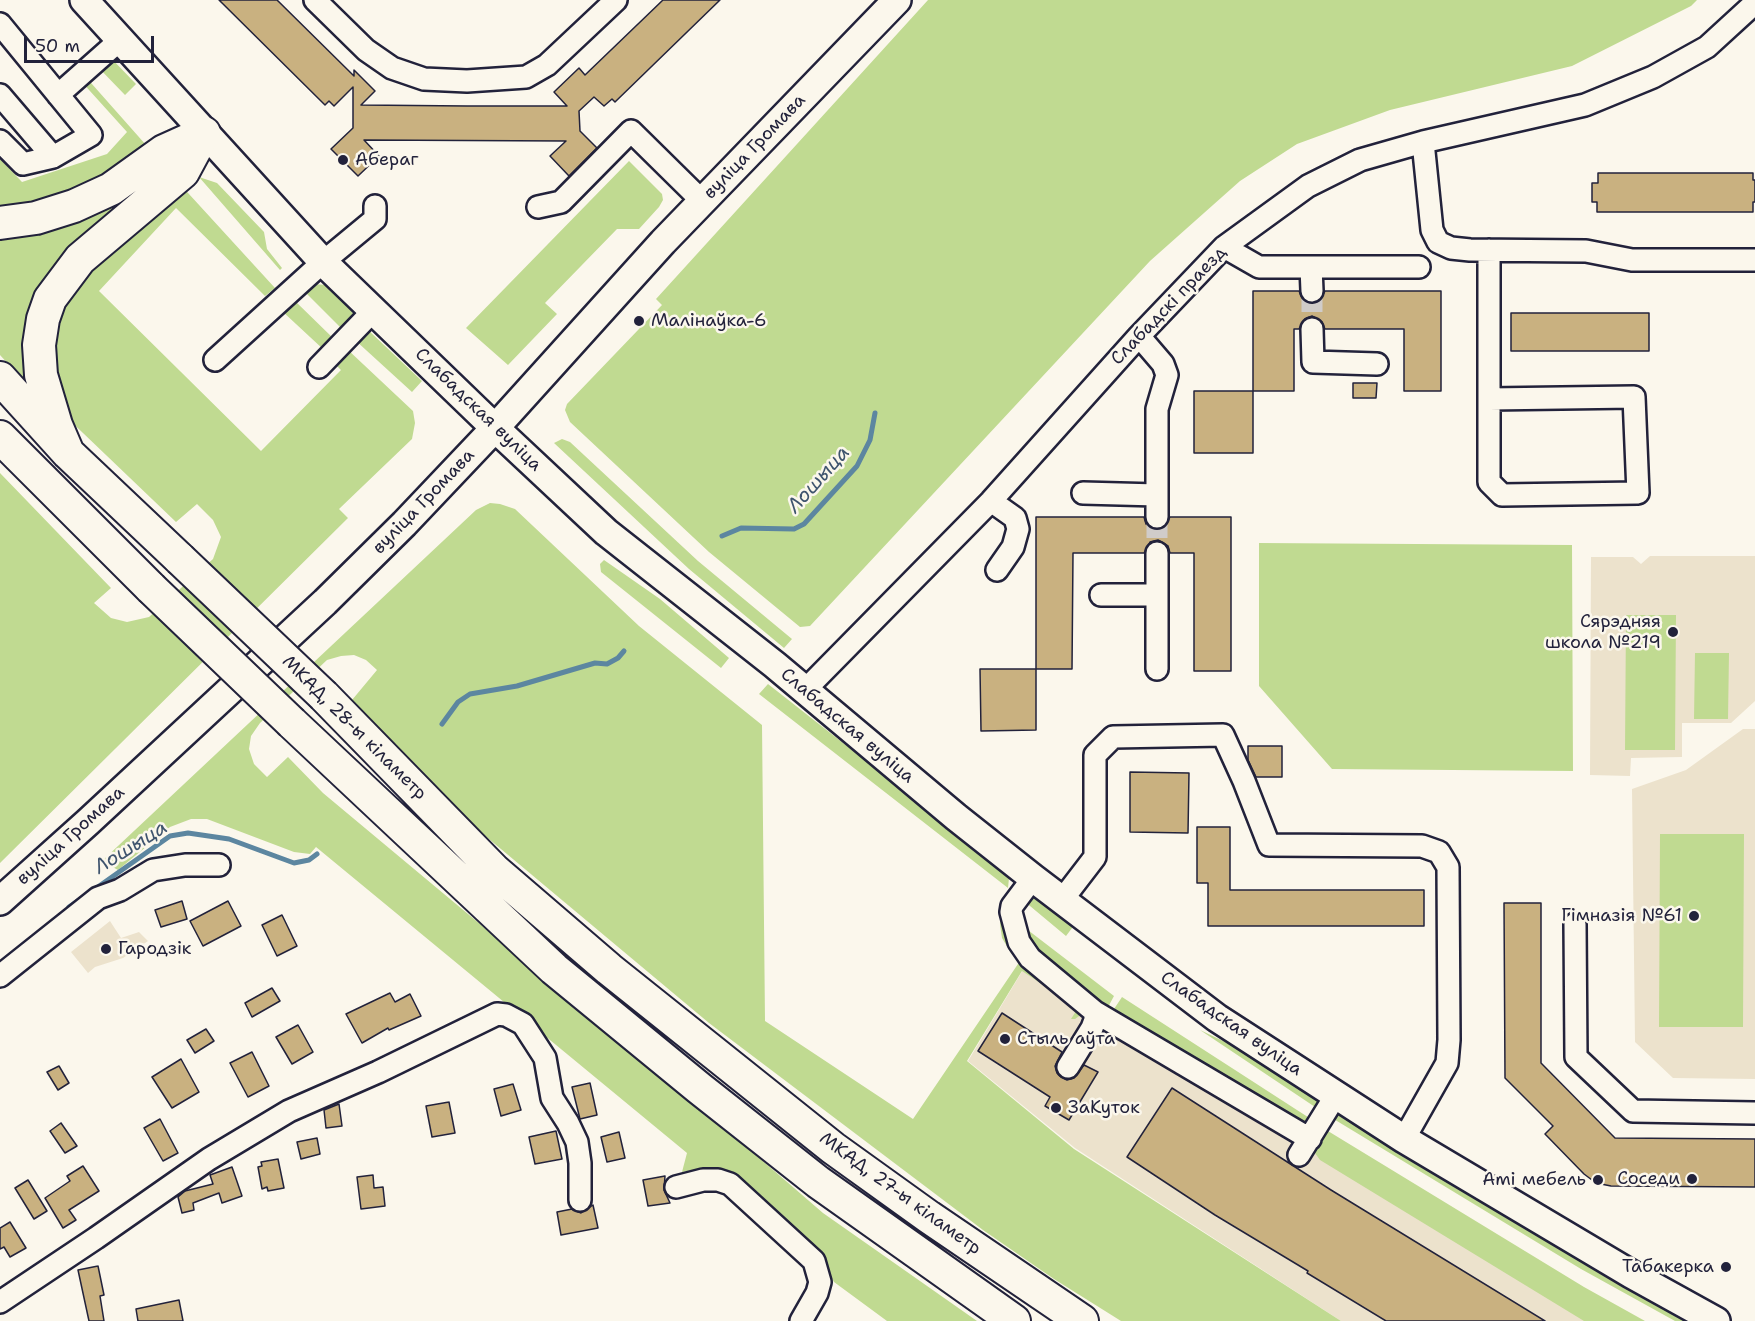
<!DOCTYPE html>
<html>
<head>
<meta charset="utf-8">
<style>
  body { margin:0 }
  #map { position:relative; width:1755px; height:1321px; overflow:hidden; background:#fbf7ec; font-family:"Shantell Sans",sans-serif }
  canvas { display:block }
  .scale { position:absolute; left:24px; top:36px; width:130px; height:27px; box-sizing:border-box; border:3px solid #22223b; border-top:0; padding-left:8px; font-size:18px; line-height:21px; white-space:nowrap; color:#22223b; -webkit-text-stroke:4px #fbf7ec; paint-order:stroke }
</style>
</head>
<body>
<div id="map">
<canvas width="1755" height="1321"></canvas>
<div class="scale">50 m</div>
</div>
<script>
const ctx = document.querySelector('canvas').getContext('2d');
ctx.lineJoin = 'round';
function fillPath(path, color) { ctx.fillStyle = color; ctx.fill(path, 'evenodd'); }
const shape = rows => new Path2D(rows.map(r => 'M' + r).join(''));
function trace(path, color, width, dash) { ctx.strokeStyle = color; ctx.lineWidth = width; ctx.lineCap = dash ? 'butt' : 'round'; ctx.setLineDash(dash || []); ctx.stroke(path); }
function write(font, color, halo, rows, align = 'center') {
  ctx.font = font + ' "Shantell Sans",sans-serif'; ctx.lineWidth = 5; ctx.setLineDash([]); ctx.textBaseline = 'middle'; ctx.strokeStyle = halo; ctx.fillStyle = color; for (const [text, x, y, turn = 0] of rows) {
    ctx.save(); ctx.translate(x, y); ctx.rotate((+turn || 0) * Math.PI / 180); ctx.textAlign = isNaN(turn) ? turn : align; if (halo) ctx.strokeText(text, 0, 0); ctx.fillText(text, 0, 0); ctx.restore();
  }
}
fillPath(shape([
  [1650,556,1755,556,1755,701,1731,723,1682,723,1682,757,1631,758,1630,776,1590,775,1591,557,1633,557,1641,564],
  [1743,729,1755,729,1755,1079,1673,1078,1635,1042,1632,789,1686,770],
  [110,921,121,938,139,932,148,941,123,958,95,967,88,973,71,952],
  [1035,950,1101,1005,1596,1321,1341,1321,1075,1148,968,1061]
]), '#ece2cc');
fillPath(shape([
  [928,0,1697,0,1691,6,1572,66,1390,110,1297,144,1240,181,1150,261,810,626,800,627,709,552,570,422,565,410,567,404,662,305,656,299],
  [109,56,136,84,125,95,94,63],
  [84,75,146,145,92,190,0,213,0,159,22,182,107,154,127,132,80,80],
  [629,161,662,194,663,200,659,207,639,229,617,229,545,303,557,314,508,365,466,328],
  [172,163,69,255,28,377,22,379,0,355,0,232],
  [199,177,217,183,264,232,267,249,282,268,280,270],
  [178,182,275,288,265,296,176,208,99,291,261,451,341,370,334,363,347,349,413,411,415,423,412,439,339,509,348,518,0,863,0,473,111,588,94,603,111,618,127,622,149,617,213,559,221,537,213,520,197,504,176,522,60,411,50,385,58,304],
  [314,284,326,285,359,319,345,332,301,288],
  [294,300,335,340,324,350,282,311],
  [366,328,422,381,412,392,355,340],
  [562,439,570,442,698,561,792,639,784,648,689,569,554,443],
  [490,503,500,504,515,509,639,626,762,725,765,1021,913,1119,1020,961,1011,953,1002,938,1000,924,1002,913,1010,936,1020,949,1080,1007,1082,1014,1075,1019,1071,1019,1078,1008,1022,971,967,1061,1074,1149,1341,1321,1121,1321,1054,1279,983,1230,709,1023,483,834,352,700,377,670,366,660,354,655,341,656,327,660,260,723,251,736,249,749,254,764,267,777,288,757,323,793,728,1131,823,1213,977,1321,887,1321,834,1282,818,1255,729,1174,699,1169,682,1172,687,1153,316,847,310,854,294,852,207,819,191,819,170,827,118,870,102,861,476,510],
  [1259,543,1572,545,1573,771,1332,769,1259,686],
  [604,560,660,599,729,658,721,668,601,572,600,564],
  [1626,615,1676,615,1675,750,1625,750],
  [1695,653,1729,653,1728,719,1694,719],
  [768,684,1006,871,1009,878,1008,888,759,694],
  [1660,834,1744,834,1743,1027,1659,1027],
  [1033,896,1037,896,1075,924,1066,936,1024,901],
  [1020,924,1114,996,1107,1009,1035,950],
  [1122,997,1314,1121,1308,1131,1112,1012],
  [1200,1030,1257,1057,1322,1101,1321,1111],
  [1337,1115,1342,1115,1696,1321,1675,1321,1581,1269,1332,1118],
  [1323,1128,1584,1287,1645,1321,1584,1321,1320,1160,1315,1153,1313,1146]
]), '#c0da91');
trace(shape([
  [722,536,741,528,794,529,804,524,857,466,870,440,875,413],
  [442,724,458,702,470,694,517,686,595,663,607,664,618,658,624,651],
  [95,889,170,836,188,833,229,839,294,863,309,860,317,854],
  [69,907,82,898]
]), '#5c86a0', 5);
const building = shape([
  [219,0,277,0,354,76,354,70,375,91,361,105,467,106,567,106,554,92,579,68,585,75,663,0,720,0,615,102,612,99,604,106,594,97,579,111,580,131,597,148,569,176,550,156,566,141,364,140,379,156,358,176,331,149,353,128,353,87,334,106,329,101,325,105,219,0],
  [1598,173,1753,173,1753,180,1755,180,1755,202,1753,202,1753,212,1597,212,1597,202,1592,202,1592,183,1598,183,1598,173],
  [1253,291,1299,291,1302,298,1312,304,1319,301,1325,291,1441,291,1441,391,1404,391,1404,329,1325,329,1322,322,1312,316,1305,319,1299,329,1294,329,1294,391,1253,391,1253,291],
  [1511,313,1649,313,1649,351,1511,351,1511,313],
  [1353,383,1377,383,1376,398,1353,398,1353,383],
  [1194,391,1253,391,1253,453,1194,453,1194,391],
  [1036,517,1144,517,1146,524,1156,530,1164,528,1170,517,1231,517,1231,671,1194,671,1194,553,1170,553,1168,546,1158,540,1150,542,1144,553,1073,553,1072,669,1036,669,1036,517],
  [980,669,1036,669,1036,730,981,731,980,669],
  [1248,746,1282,746,1282,777,1256,777,1248,760,1248,746],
  [1130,772,1189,773,1188,833,1130,832,1130,772],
  [1197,827,1230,827,1230,890,1424,890,1424,926,1208,926,1208,883,1197,883,1197,827],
  [182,901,187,919,161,927,155,910,182,901],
  [228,901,241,926,203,946,190,921,228,901],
  [1504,903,1541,903,1541,1063,1615,1138,1755,1139,1755,1187,1611,1186,1596,1183,1584,1174,1545,1134,1553,1126,1505,1078,1504,903],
  [282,915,297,946,277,956,262,925,282,915],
  [272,988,280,1001,252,1017,245,1003,272,988],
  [390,993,395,1002,410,994,421,1016,389,1030,388,1028,362,1043,346,1014,390,993],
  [1002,1013,1062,1052,1055,1066,1057,1073,1061,1077,1067,1080,1074,1078,1084,1065,1098,1072,1069,1120,1045,1106,1050,1097,978,1051,1002,1013],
  [298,1025,313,1052,292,1064,276,1037,298,1025],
  [206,1029,214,1041,195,1053,187,1040,206,1029],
  [252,1052,269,1086,248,1097,230,1063,252,1052],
  [181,1059,199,1092,172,1108,152,1077,181,1059],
  [59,1066,69,1083,58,1090,47,1072,59,1066],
  [590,1083,597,1115,580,1119,572,1087,590,1083],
  [513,1084,521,1110,501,1116,494,1089,513,1084],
  [1172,1088,1331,1190,1545,1321,1386,1321,1307,1273,1308,1271,1215,1215,1127,1157,1172,1088],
  [449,1102,455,1133,432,1137,426,1106,449,1102],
  [339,1104,342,1126,326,1128,324,1110,339,1104],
  [160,1119,178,1153,163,1161,144,1128,160,1119],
  [61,1123,77,1146,65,1153,50,1131,61,1123],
  [556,1131,562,1159,535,1164,529,1137,556,1131],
  [619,1132,625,1158,607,1162,601,1137,619,1132],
  [317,1138,320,1154,301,1159,297,1142,317,1138],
  [278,1159,284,1188,268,1191,267,1187,262,1189,258,1167,262,1166,261,1162,278,1159],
  [83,1166,99,1191,69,1210,76,1220,63,1228,45,1198,70,1181,67,1176,83,1166],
  [232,1167,242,1196,222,1203,219,1193,193,1203,194,1210,182,1213,178,1197,185,1191,213,1184,210,1175,232,1167],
  [373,1175,374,1188,383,1187,385,1206,361,1209,357,1177,373,1175],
  [665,1176,664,1190,670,1203,648,1206,643,1180,665,1176],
  [28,1180,47,1211,34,1219,15,1188,28,1180],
  [593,1205,598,1228,561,1235,557,1212,572,1209,581,1213,593,1205],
  [10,1222,26,1248,10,1257,4,1247,0,1249,0,1228,10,1222],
  [98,1266,104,1295,100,1296,104,1321,89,1321,78,1270,98,1266],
  [179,1300,183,1321,138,1321,136,1309,179,1300]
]);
fillPath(building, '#c9b180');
trace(building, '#22223b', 1.5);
trace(shape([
  [1312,291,1312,329],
  [1157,517,1157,553]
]), '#d0ccc9', 21, [21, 10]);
const minor = shape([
  [315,0,366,50,392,68,424,79,467,81,526,77,547,65,616,0],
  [0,24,91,135,53,157,23,164,0,141],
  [0,95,53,157],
  [58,95,120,40],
  [1423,142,1432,230,1438,242,1451,248,1470,250,1586,251,1632,260,1755,260],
  [538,207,561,202,631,131,702,201],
  [1224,247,1259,267,1419,267],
  [1311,267,1312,291],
  [1312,329,1313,362,1377,364],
  [1139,336,1163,364,1167,375,1157,409,1157,517],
  [215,360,323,262,375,219,375,206],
  [319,367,374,310],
  [1489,399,1634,397,1638,493,1502,495,1489,482,1489,250],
  [1083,493,1157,495],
  [991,501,1015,518,1018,529,1013,547,997,570],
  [1101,595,1157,595],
  [1157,669,1157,553],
  [804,691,991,501,1139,336,1224,247,1308,186,1360,160,1423,142,1585,105,1653,77,1707,47,1755,3],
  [1033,878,1012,906,1011,912,1019,942,1030,958,1095,1012,1095,1020,1092,1028,1068,1067],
  [1062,900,1095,857,1095,755,1113,737,1223,735,1244,781,1269,845,1422,846,1439,852,1448,867,1449,1040,1447,1063,1404,1139],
  [1575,924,1576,1057,1633,1111,1755,1113],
  [0,976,98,898,120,890,153,870,185,865,219,865],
  [1095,1012,1310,1139],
  [1299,1155,1336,1095],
  [676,1187,703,1180,718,1180,730,1184,814,1261,820,1282,817,1293,801,1321],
  [0,1302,96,1238,209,1159,289,1111,378,1072,497,1014,506,1015,523,1024,545,1058,552,1098,568,1123,577,1142,580,1163,580,1200]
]);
const major = shape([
  [84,0,323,262,495,428,606,532,775,665,956,817,1033,878,1217,1018,1404,1139,1631,1274,1716,1321],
  [0,901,88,822,325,602,404,524,495,428,663,242,897,0]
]);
const highway = shape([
  [0,223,36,218,74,206,111,189,164,151,204,133],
  [0,378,68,453,180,559],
  [0,437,151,588],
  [68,453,56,425,41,375,39,345,43,319,50,299,80,259,183,172,204,133],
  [324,696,495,871,609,969,833,1148,929,1217,1082,1321],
  [292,723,554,969,699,1088,818,1182,1014,1321]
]);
trace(minor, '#22223b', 26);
trace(major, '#22223b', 32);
trace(highway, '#22223b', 36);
trace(minor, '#fbf7ec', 21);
trace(major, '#fbf7ec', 27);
trace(highway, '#fbf7ec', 32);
const highwayBridge = shape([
  [180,559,324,696],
  [151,588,292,723]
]);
trace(highwayBridge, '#22223b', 36, []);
trace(highwayBridge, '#fbf7ec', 32);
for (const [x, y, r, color] of [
  [343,160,6,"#22223b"],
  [639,321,6,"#22223b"],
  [1673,632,6,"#22223b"],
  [1694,916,6,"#22223b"],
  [106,949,6,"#22223b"],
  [1005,1039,6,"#22223b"],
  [1056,1108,6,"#22223b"],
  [1692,1179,6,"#22223b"],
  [1598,1180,6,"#22223b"],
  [1726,1267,6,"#22223b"]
]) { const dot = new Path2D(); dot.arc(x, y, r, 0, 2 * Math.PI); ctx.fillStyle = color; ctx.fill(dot); trace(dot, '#fbf7ec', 2); }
write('18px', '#22223b', '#fbf7ec', [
  ["вуліца Громава",755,147,-46],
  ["Слабадскі праезд",1169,306,-46],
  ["Слабадская вуліца",478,410,44],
  ["вуліца Громава",424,502,-46],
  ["Слабадская вуліца",847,726,40],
  ["МКАД, 28-ы кіламетр",354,728,45],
  ["вуліца Громава",71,836,-42],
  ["Слабадская вуліца",1231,1024,35],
  ["МКАД, 27-ы кіламетр",900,1194,36]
]);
write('18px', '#22223b', '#fbf7ec', [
  ["Абераг",355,160],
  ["Малінаўка-6",651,321],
  ["Сярэдняя",1661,622,"right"],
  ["школа №219",1661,643,"right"],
  ["Гімназія №61",1682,916,"right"],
  ["Гародзік",118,949],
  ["Стыль аўта",1017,1039],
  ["ЗаКуток",1068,1108],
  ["Соседи",1680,1179,"right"],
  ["Ami мебель",1586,1180,"right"],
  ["Табакерка",1714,1267,"right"]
], 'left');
write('italic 20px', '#3f546e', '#fbf7ec', [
  ["Лошыца",819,480,-48],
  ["Лошыца",131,848,-32]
]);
</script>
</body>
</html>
